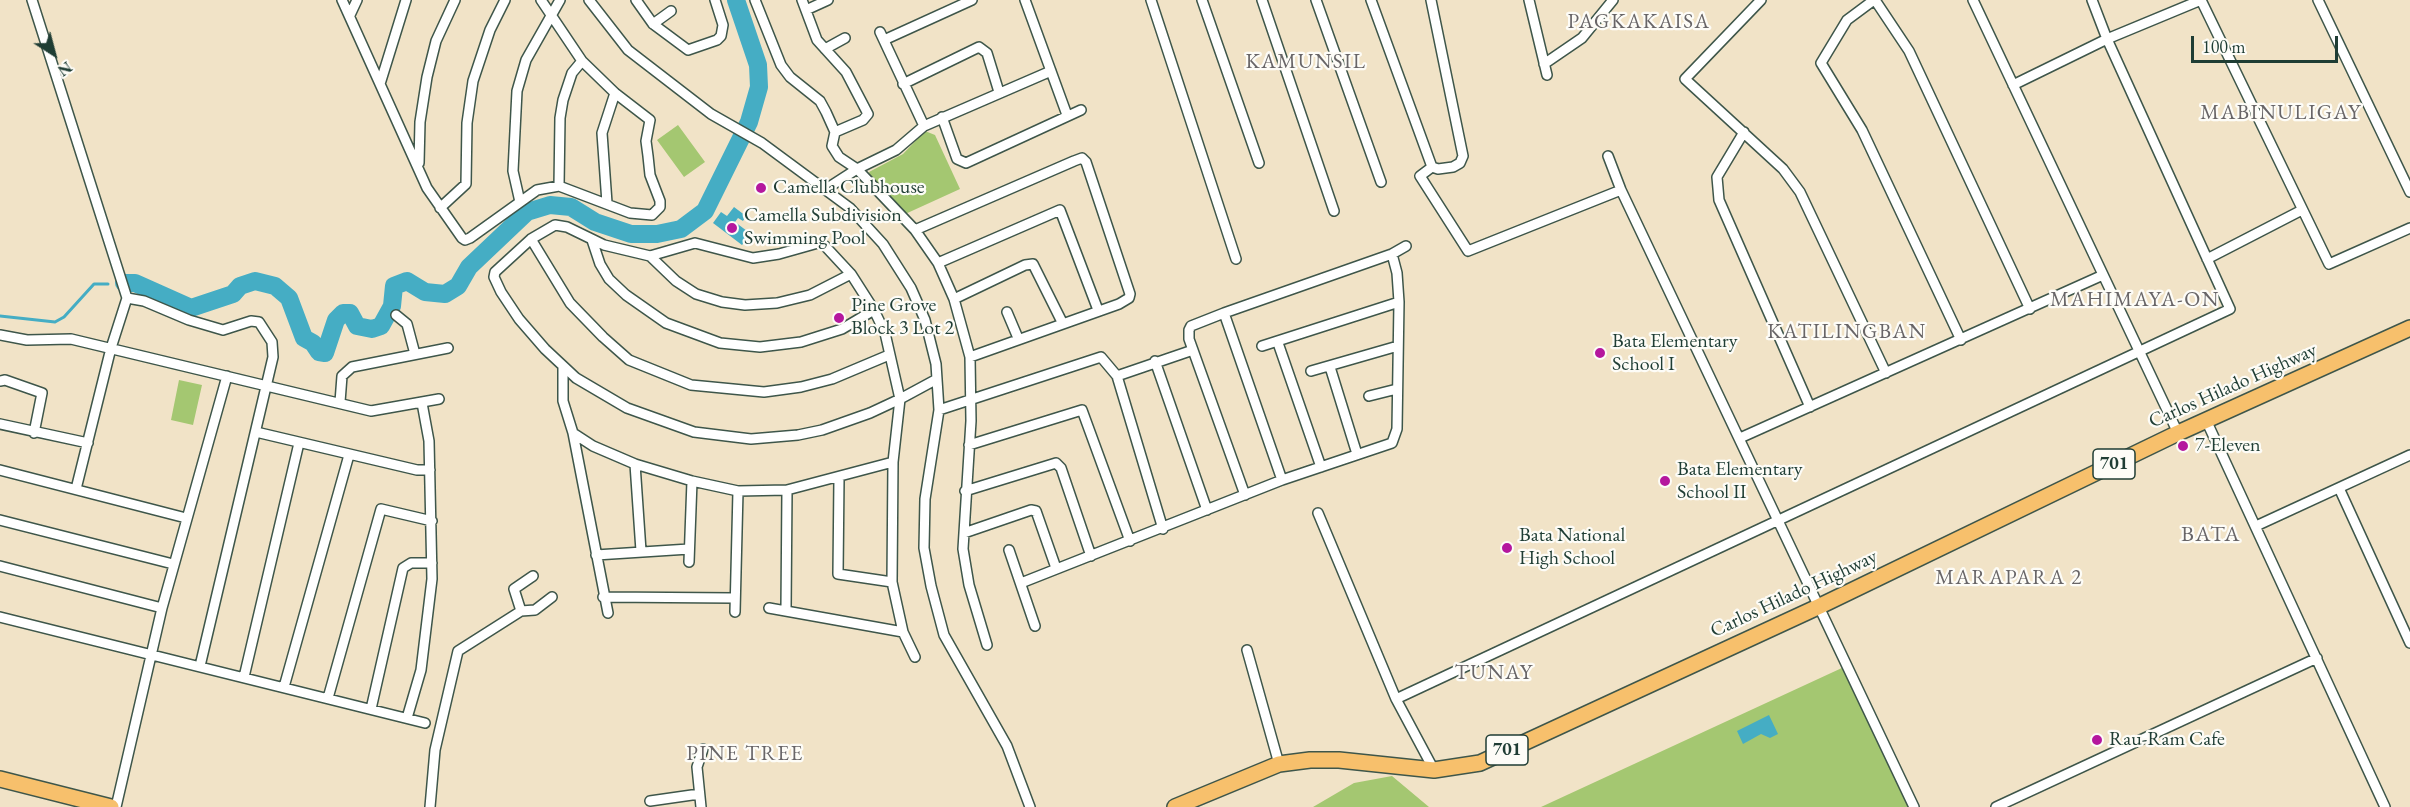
<!DOCTYPE html>
<html>
<head>
<meta charset="utf-8">
<style>
  body { margin:0 }
  #map { position:relative; width:2410px; height:807px; overflow:hidden; background:#f1e3c7; font-family:"EB Garamond",serif }
  canvas { display:block }
  .north { position:absolute; left:24px; top:24px; width:60px; height:60px; -webkit-text-stroke:4px #fdfcf7; paint-order:stroke; rotate:144deg; font-size:16px; font-weight:700; line-height:24px; text-align:center; color:#1f3d34 }
  .north::after { content:''; display:block; margin:auto; width:21px; height:27px; background:#1f3d34; clip-path:polygon(50% 0,100% 100%,50% 72%,0 100%) }
  .scale { position:absolute; left:2191px; top:36px; width:147px; height:27px; box-sizing:border-box; border:3px solid #1f3d34; border-top:0; padding-left:8px; font-size:18px; line-height:21px; white-space:nowrap; color:#1f3d34; -webkit-text-stroke:4px #fdfcf7; paint-order:stroke }
</style>
</head>
<body>
<div id="map">
<canvas width="2410" height="807"></canvas>
<div class="north">N</div>
<div class="scale">100 m</div>
</div>
<script>
const ctx = document.querySelector('canvas').getContext('2d');
ctx.lineJoin = 'round';
function fillPath(path, color) { ctx.fillStyle = color; ctx.fill(path, 'evenodd'); }
const shape = rows => new Path2D(rows.map(r => 'M' + r).join(''));
function trace(path, color, width, dash) { ctx.strokeStyle = color; ctx.lineWidth = width; ctx.lineCap = dash ? 'butt' : 'round'; ctx.setLineDash(dash || []); ctx.stroke(path); }
function write(font, color, halo, rows, align = 'center') {
  ctx.font = font + ' "EB Garamond",serif'; ctx.lineWidth = 4.5; ctx.setLineDash([]); ctx.textBaseline = 'middle'; ctx.strokeStyle = halo; ctx.fillStyle = color; for (const [text, x, y, turn = 0] of rows) {
    ctx.save(); ctx.translate(x, y); ctx.rotate((+turn || 0) * Math.PI / 180); ctx.textAlign = isNaN(turn) ? turn : align; if (halo) ctx.strokeText(text, 0, 0); ctx.fillText(text, 0, 0); ctx.restore();
  }
}
fillPath(shape([
  [678,125,705,162,684,177,657,140],
  [925,131,935,135,960,189,903,215,871,179,869,172,903,154],
  [179,380,202,385,193,425,171,420],
  [1844,667,1909,807,1541,807],
  [1392,776,1429,807,1313,807,1354,783]
]), '#a4c771');
fillPath(shape([
  [734,207,746,216,743,221,738,218,735,222,751,234,742,245,713,223,721,212,727,216],
  [1769,715,1778,734,1770,738,1761,734,1743,744,1737,731]
]), '#45adc4');
trace(shape([
  [0,316,55,322,64,317,94,284,108,284]
]), '#45adc4', 3);
trace(shape([
  [124,283,135,283,191,308,233,294,240,286,255,281,275,286,289,298,304,338,313,343,319,352,325,353,336,320,343,313,350,313,357,326,372,329,381,326,392,306,394,286,407,281,425,292,445,294,458,286,469,267,527,212,550,205,571,207,595,222,631,234,657,234,681,229,705,211,749,122,759,87,758,65,736,0]
]), '#45adc4', 18);
const minor = shape([
  [32,0,127,298,111,348,76,489],
  [342,0,427,188,462,238,465,240,470,238,537,190,559,186,630,213,652,215,660,207,660,201,650,175,648,156,646,141,650,120,615,93,582,61,541,0],
  [589,0,628,50,711,114,762,143,850,208,883,244,911,288,925,320,936,364,939,410,925,499,924,548,931,586,944,635,1007,746,1030,807],
  [636,0,653,24,688,50,717,40,721,36,723,25,715,0],
  [755,0,781,65,790,77,820,101,826,112,835,132,832,146,839,157,857,169,915,230,938,263,954,299,970,357,971,421,963,549,969,585,987,645],
  [802,0,817,40,846,72,868,114,863,120,835,132],
  [1025,0,1067,115],
  [1151,0,1236,259],
  [1202,0,1259,163],
  [1262,0,1334,211],
  [1316,0,1381,182],
  [1371,0,1432,167,1420,176,1468,251,1621,190],
  [1431,0,1463,156,1460,163,1453,167,1438,169,1432,167],
  [1529,0,1547,75],
  [1761,0,1685,79,1783,169,1800,192,1886,373],
  [1874,0,1847,20,1821,63,1862,130,1961,340],
  [1875,0,1909,51,2030,309],
  [1973,0,2178,433],
  [2201,0,2329,264,2410,228],
  [2318,0,2410,192],
  [806,10,828,0],
  [350,15,357,0],
  [653,24,671,11],
  [880,32,924,126],
  [884,40,972,0],
  [825,49,845,38],
  [1544,64,1582,38,1613,0],
  [380,84,406,0],
  [903,84,979,47,987,53,999,92],
  [2013,85,2107,39,2201,0],
  [942,117,957,159,966,163,1081,110],
  [1744,132,1717,177,1719,200,1810,407],
  [1608,156,1621,190,1914,807],
  [419,163,420,122,427,77,436,41,455,0],
  [559,186,560,118,563,100,572,73,582,61],
  [826,189,857,169,896,150,924,126,1051,71],
  [520,202,513,171,517,91,526,60,560,0],
  [607,203,602,133,615,93],
  [440,208,466,184,467,123,473,81,490,30,505,0],
  [915,230,1074,161,1082,158,1086,162,1130,294,1129,298,1119,304,970,357],
  [531,239,570,303,603,337,629,360,691,385,764,392,801,387,832,379,889,355],
  [592,240,600,264,609,279,626,295,666,323,720,343,760,347,801,342,842,329,874,310],
  [650,256,676,281,696,294,722,302,745,305,777,303,810,295,851,274],
  [2207,259,2302,210],
  [938,263,1060,210,1098,310],
  [127,298,144,301,189,320,223,330,251,321,259,322,272,342,273,357,200,666],
  [954,299,1025,265,1033,264,1062,322],
  [1007,312,1018,338],
  [1224,313,1282,480],
  [396,315,407,324,415,354],
  [0,335,27,340,71,339,371,411,439,399],
  [1278,343,1321,467],
  [1262,346,1399,302],
  [1155,361,1207,510],
  [563,367,563,401,573,433,608,613],
  [1330,367,1357,454],
  [1311,371,1398,346],
  [1117,376,1193,350],
  [0,381,5,380,42,393,34,433],
  [1369,396,1397,389],
  [340,402,342,376,352,367,448,348],
  [939,410,1101,357,1117,376,1163,529],
  [2206,420,2385,807],
  [0,424,88,443],
  [256,432,417,470,430,470],
  [573,433,593,446,635,464,692,481,738,491,787,490,893,462],
  [1740,438,2103,275],
  [969,445,1082,410,1130,541],
  [635,464,641,551],
  [0,470,186,518],
  [839,478,838,574,892,582],
  [2339,488,2410,643],
  [965,491,1056,463,1061,468,1091,556],
  [1245,495,1189,339,1189,330,1191,326,1224,313,1392,254,1406,246],
  [1318,513,1396,699,1434,770],
  [0,520,173,564],
  [2256,526,2410,455],
  [964,533,1031,510,1036,511,1056,568],
  [1009,550,1035,626],
  [596,555,689,549],
  [689,562,692,481],
  [0,566,162,608],
  [1021,583,1282,480,1392,443,1397,429,1399,302,1397,273,1392,254],
  [603,597,734,598],
  [769,608,903,632],
  [786,609,787,490],
  [521,611,514,589,533,576],
  [735,612,738,491],
  [0,617,425,723],
  [1247,650,1279,764],
  [915,657,903,632,892,582,893,462,900,399,885,333,874,310,851,274,825,246,818,243,779,254,753,258,695,243,650,256,604,245,567,227,555,225,531,239,495,272,494,277,501,292,519,319,545,349,576,378,627,408,694,432,751,439,798,435,822,430,870,413,900,399,937,379],
  [244,677,299,443],
  [284,687,349,455],
  [328,698,381,509,432,521],
  [1396,699,2230,309,2107,39,2092,0],
  [371,709,403,568,411,563,432,563],
  [407,718,421,670,432,579,429,441,422,403],
  [650,801,699,794],
  [116,807,162,608,227,376],
  [430,807,435,750,458,651,521,611,535,610,552,597],
  [701,807,697,767,703,749],
  [1996,807,2317,658]
]);
const primary = shape([
  [0,779,111,807],
  [1175,807,1279,764,1310,760,1339,760,1434,770,1480,763,1820,606,2178,433,2410,328]
]);
trace(minor, '#3e564a', 12);
trace(primary, '#3e564a', 18);
trace(minor, '#fff', 9);
trace(primary, '#f7c06c', 15);
for (const [x, y, r, color] of [
  [761,188,6,"#b5179e"],
  [732,228,6,"#b5179e"],
  [839,318,6,"#b5179e"],
  [1600,353,6,"#b5179e"],
  [2183,446,6,"#b5179e"],
  [1665,481,6,"#b5179e"],
  [1507,548,6,"#b5179e"],
  [2097,740,6,"#b5179e"]
]) { const dot = new Path2D(); dot.arc(x, y, r, 0, 2 * Math.PI); ctx.fillStyle = color; ctx.fill(dot); trace(dot, '#fdfcf7', 2); }
for (const [x, y, w] of [
  [2114,464,42],
  [1507,750,42]
]) { const box = new Path2D(); box.roundRect(x - w / 2, y - 15, w, 30, 4.5); ctx.fillStyle = '#fdfcf7'; ctx.fill(box); trace(box, '#1f3d34', 1.5); }
write('bold 18px', '#1f3d34', null, [
  ["701",2114,464],
  ["701",1507,750]
]);
write('20px', '#1f3d34', '#fdfcf7', [
  ["Camella Clubhouse",773,188],
  ["Camella Subdivision",744,216],
  ["Swimming Pool",744,239],
  ["Pine Grove",851,306],
  ["Block 3 Lot 2",851,329],
  ["Bata Elementary",1612,342],
  ["School I",1612,365],
  ["7-Eleven",2195,446],
  ["Bata Elementary",1677,470],
  ["School II",1677,493],
  ["Bata National",1519,536],
  ["High School",1519,559],
  ["Rau-Ram Cafe",2109,740]
], 'left');
write('20px', '#1f3d34', '#fdfcf7', [
  ["Carlos Hilado Highway",2233,386,-24],
  ["Carlos Hilado Highway",1794,594,-25]
]);
ctx.letterSpacing = '1.5px';
write('21px', '#686567', '#fdfcf7', [
  ["PAGKAKAISA",1639,22],
  ["KAMUNSIL",1306,62],
  ["MABINULIGAY",2281,113],
  ["MAHIMAYA-ON",2135,300],
  ["KATILINGBAN",1847,332],
  ["MARAPARA 2",2009,578],
  ["TUNAY",1494,673],
  ["PINE TREE",745,754]
]);
ctx.letterSpacing = '0px';
ctx.letterSpacing = '1.5px';
write('22px', '#686567', '#fdfcf7', [
  ["BATA",2211,535]
]);
ctx.letterSpacing = '0px';
</script>
</body>
</html>
